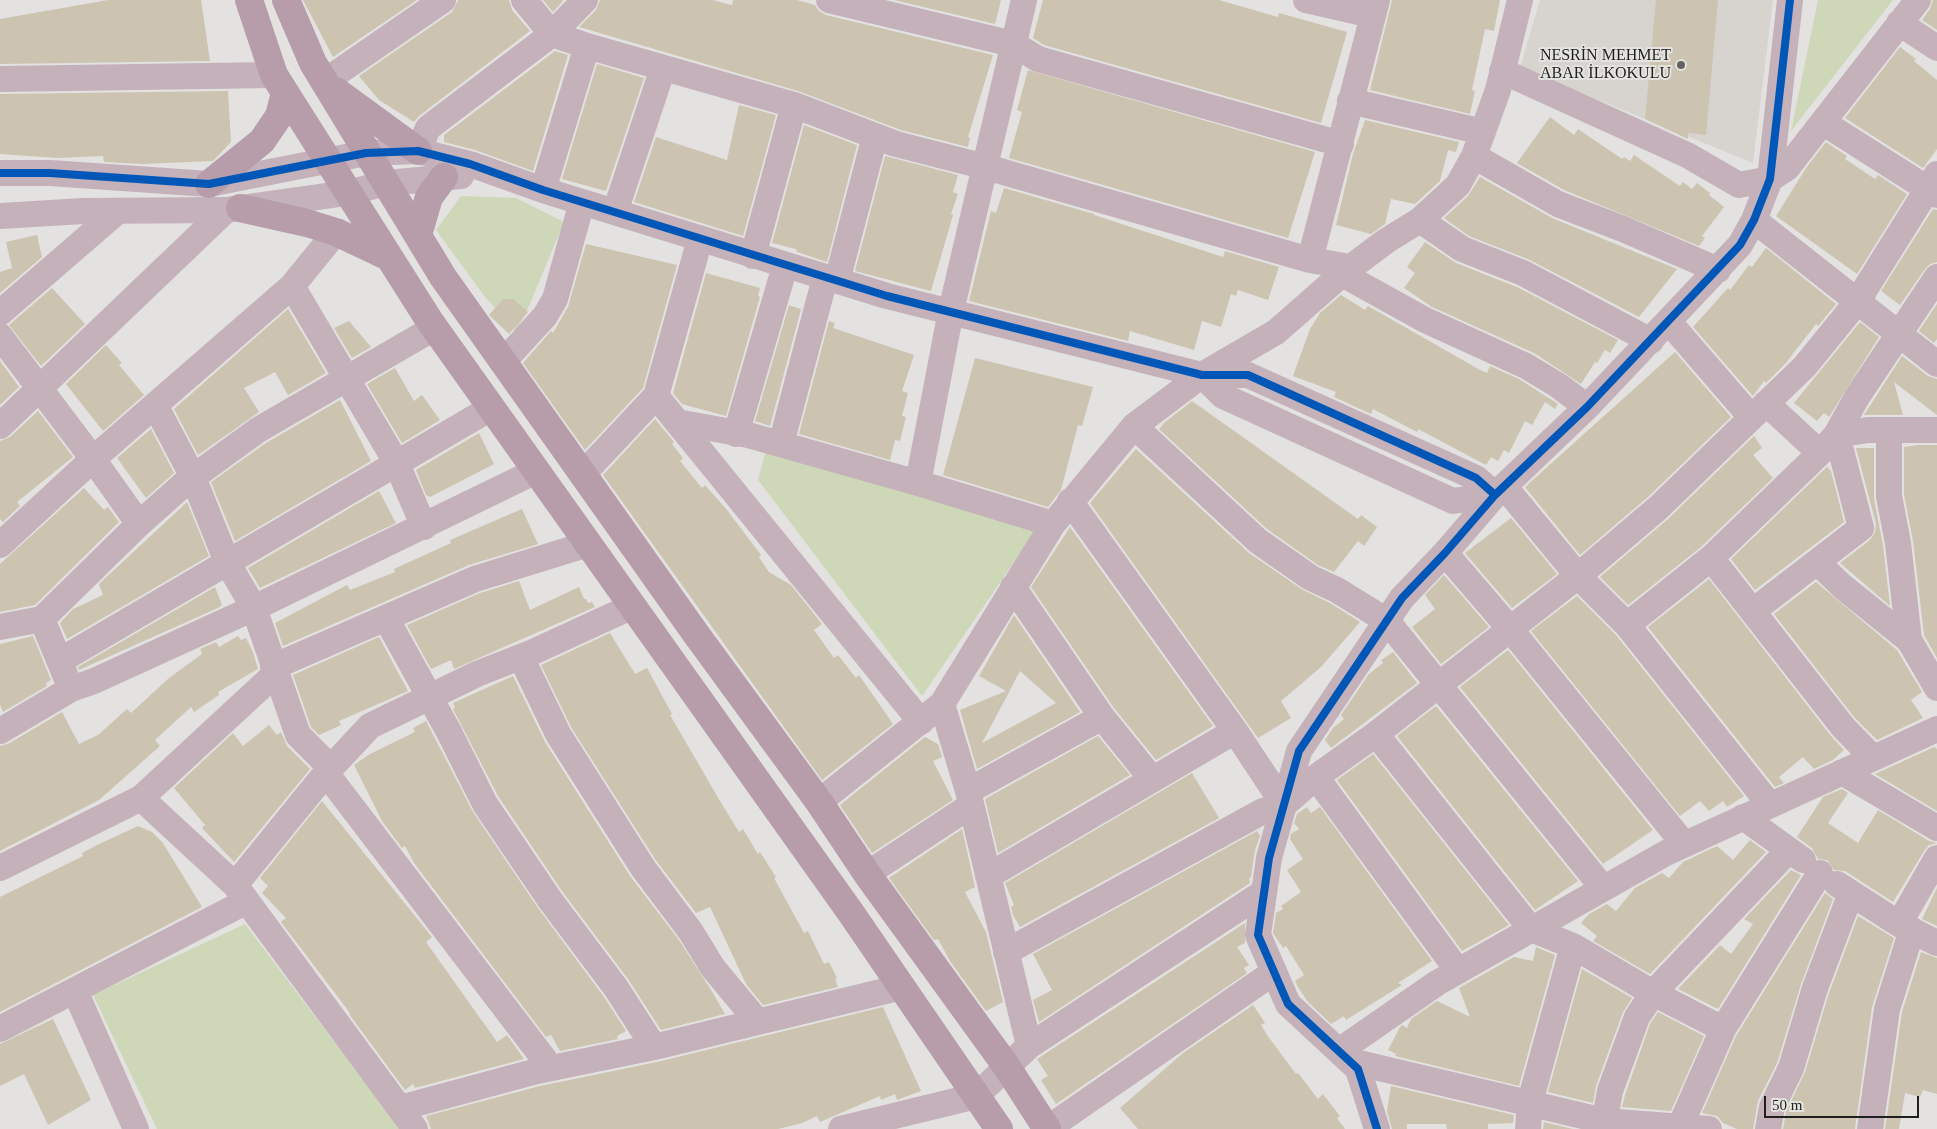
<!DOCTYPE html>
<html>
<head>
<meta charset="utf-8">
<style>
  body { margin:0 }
  #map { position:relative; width:1937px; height:1129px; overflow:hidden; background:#e3e2e1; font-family:"Times New Roman",serif }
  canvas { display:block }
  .scale { position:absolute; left:1764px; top:1096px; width:155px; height:22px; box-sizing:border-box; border:2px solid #1f1f1e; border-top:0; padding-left:6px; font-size:15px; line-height:18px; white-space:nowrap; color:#1f1f1e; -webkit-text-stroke:4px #e4e3e0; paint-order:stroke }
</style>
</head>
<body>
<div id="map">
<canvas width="1937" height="1129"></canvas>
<div class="scale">50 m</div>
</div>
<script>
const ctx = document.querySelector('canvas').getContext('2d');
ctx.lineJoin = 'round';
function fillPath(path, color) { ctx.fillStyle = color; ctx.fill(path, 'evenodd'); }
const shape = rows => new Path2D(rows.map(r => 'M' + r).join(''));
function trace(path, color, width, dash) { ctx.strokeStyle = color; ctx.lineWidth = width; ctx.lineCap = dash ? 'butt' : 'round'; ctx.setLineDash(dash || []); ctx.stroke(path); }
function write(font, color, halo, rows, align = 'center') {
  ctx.font = font + ' "Times New Roman",serif'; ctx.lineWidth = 4; ctx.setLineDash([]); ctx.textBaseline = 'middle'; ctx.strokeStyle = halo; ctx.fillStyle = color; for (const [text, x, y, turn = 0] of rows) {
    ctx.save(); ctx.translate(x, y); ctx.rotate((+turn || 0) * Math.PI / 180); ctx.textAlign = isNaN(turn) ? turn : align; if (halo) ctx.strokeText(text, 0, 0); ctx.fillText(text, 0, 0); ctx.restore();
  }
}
fillPath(shape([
  [1540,0,1773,0,1753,163,1520,68]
]), '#d7d4d0');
fillPath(shape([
  [1818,0,1893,0,1791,131],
  [461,196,516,198,564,222,527,311,516,331,485,297,436,230],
  [767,446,1037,529,922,696,758,480],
  [245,924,400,1129,157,1129,93,995]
]), '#ced8b8');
fillPath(shape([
  [108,0,201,0,210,61,0,64,0,19],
  [303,0,417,0,333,57],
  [458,0,509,0,512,10,530,31,419,116,414,122,379,100,359,76,452,12],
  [543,0,562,0,563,1,553,12],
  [600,0,712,0,732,5,733,0,797,0,815,5,819,11,826,15,993,55,968,137,970,138,968,147,901,130,798,91,579,27,596,10],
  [894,0,1001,0,995,24],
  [1043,0,1219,0,1278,17,1279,13,1347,32,1321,123,1044,45,1033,38],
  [1392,0,1500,0,1494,31,1485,29,1472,90,1475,91,1470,114,1370,90],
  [1656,0,1718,0,1706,135,1688,133,1688,139,1645,119],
  [1933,0,1937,0,1937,30,1922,20,1930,9],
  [1900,47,1916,59,1914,61,1937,80,1937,149,1923,168,1845,118],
  [555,51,568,55,533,171,475,150,444,142,444,135],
  [597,64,644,78,606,191,562,179],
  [1028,70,1315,152,1288,238,1009,158,1022,112,1017,110],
  [228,91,231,142,213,161,142,164,104,162,103,156,58,158,0,154,0,94],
  [739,105,776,115,743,236,634,202,656,137,727,160],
  [1550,117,1574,135,1578,129,1622,159,1624,157,1630,161,1634,155,1680,186,1683,182,1692,189,1697,183,1710,193,1709,195,1724,207,1702,236,1705,238,1699,246,1564,190,1517,163],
  [1365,120,1459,142,1456,152,1448,150,1440,181,1415,204,1391,199,1385,224,1371,234,1336,225,1353,154],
  [804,125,857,145,827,262,797,252,796,249,772,243],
  [1826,142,1847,156,1845,159,1875,179,1878,175,1907,194,1857,274,1776,216,1806,168],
  [885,156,958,175,953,192,958,194,951,214,953,215,931,291,855,271],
  [1480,177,1552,218,1677,269,1639,317,1530,260,1469,236,1444,218,1468,196],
  [1004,188,1094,214,1094,215,1223,257,1225,251,1279,267,1268,300,1238,290,1236,296,1231,294,1221,327,1202,321,1194,350,1130,331,1128,341,969,301,991,211,996,213],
  [1933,209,1937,210,1937,262,1930,264,1925,269,1900,305,1881,291],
  [37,235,42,257,0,293,0,272,12,268,6,242],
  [1425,242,1456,263,1517,287,1618,340,1610,353,1605,350,1597,363,1595,362,1581,384,1534,353,1432,307,1404,288,1415,273,1407,267],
  [586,244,677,265,643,388,585,450,523,363,551,331,553,333,568,307],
  [1766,248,1836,304,1818,326,1816,324,1785,364,1766,383,1764,381,1753,396,1693,327,1728,288,1730,290,1749,265,1752,267],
  [706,273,760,288,758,296,760,297,726,416,682,404,673,393],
  [52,288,85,324,41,366,9,325],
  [1341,295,1365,310,1368,306,1480,370,1487,373,1490,366,1519,379,1558,404,1555,409,1545,402,1532,425,1525,421,1509,453,1504,450,1498,461,1491,457,1486,465,1418,429,1417,432,1373,409,1371,414,1334,397,1336,392,1293,376,1310,329,1320,313],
  [503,299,513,299,528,312,509,334,489,315],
  [1937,304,1937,339,1934,343,1919,331],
  [789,305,801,309,770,426,755,421],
  [288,309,326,373,288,395,275,372,244,388,259,412,198,455,174,409],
  [349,321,371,347,352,358,334,328],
  [829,321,835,323,833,328,914,355,902,391,908,393,902,416,906,417,900,441,895,440,890,460,799,434],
  [1860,322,1879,337,1829,417,1824,413,1817,421,1794,403],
  [106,345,122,363,119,365,144,395,103,431,66,384],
  [1675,352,1731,417,1648,497,1580,555,1525,487],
  [1902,356,1928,376,1937,379,1937,415,1894,382,1903,415,1864,415],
  [975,358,1093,387,1082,426,1078,425,1061,490,1048,507,943,475],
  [0,361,19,387,0,405],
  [395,368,414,401,422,395,440,420,402,443,367,384],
  [340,400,371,461,235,541,211,482,266,443],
  [1192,401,1358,519,1361,515,1377,527,1364,546,1358,541,1334,572,1318,565,1267,529,1159,429,1164,423],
  [38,411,73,457,17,502,20,506,3,522,0,519,0,441,10,437],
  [655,419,674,442,672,444,683,458,680,461,702,488,705,485,727,510,761,555,759,557,769,572,791,585,822,624,814,630,834,658,838,655,856,678,859,675,893,724,822,780,603,475],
  [151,429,174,473,146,498,117,458],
  [479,433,494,464,430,497,426,495,416,470],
  [1754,436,1762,448,1753,455,1773,478,1701,547,1628,605,1600,577,1668,519],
  [1918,445,1937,445,1937,658,1924,635,1913,541,1904,495,1904,447],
  [1856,448,1874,448,1874,499,1883,545,1890,606,1840,563,1870,540,1875,532,1876,524],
  [1136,449,1249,553,1303,590,1330,603,1360,622,1321,667,1281,701,1291,718,1258,738,1090,503],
  [1827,467,1831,471,1844,522,1755,590,1731,559],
  [84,488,104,510,108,507,119,522,35,605,0,612,0,564],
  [379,491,396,523,260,588,248,568],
  [187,502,209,556,67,639,60,623,73,609,103,595,99,584],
  [522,509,538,544,469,565,283,646,275,623,347,585,350,590,395,572,394,569,451,543,450,540],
  [1511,518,1557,574,1512,608,1465,553],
  [1070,527,1213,726,1156,760,1114,708,1031,587],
  [1444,575,1489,627,1441,664,1412,627,1435,609,1425,595],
  [1709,579,1831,736,1844,750,1833,760,1814,769,1803,757,1779,777,1784,783,1775,787,1648,627],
  [519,581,530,610,579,587,584,599,586,599,588,603,592,602,595,607,454,669,451,660,431,669,407,625,480,593],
  [1816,582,1897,650,1922,692,1911,700,1923,718,1877,740,1854,717,1774,614],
  [215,587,222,605,218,608,79,670,78,667],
  [1577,596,1616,635,1744,796,1727,807,1723,801,1709,811,1700,801,1680,816,1531,631],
  [1014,615,1080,712,977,769,960,710,1006,691,979,676],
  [1020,671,1056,703,982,743,1009,692],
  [610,633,635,674,647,668,672,714,670,715,720,801,739,832,743,829,758,854,760,852,776,877,774,878,804,933,808,931,824,964,829,962,837,978,835,979,838,987,763,1005,746,984,710,907,696,913,655,859,571,727,541,665],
  [33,636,51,680,46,683,47,686,3,712,0,705,0,644],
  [238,636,241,640,246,638,253,652,258,669,218,692,219,695,194,712,191,707,155,740,160,746,99,800,0,851,0,746,8,744,62,712,79,744,98,735,127,709,131,713,169,678,202,654,200,649,216,642,219,647],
  [379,637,408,691,339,721,341,725,319,735,311,727,293,675],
  [1508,650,1653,830,1603,864,1460,687],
  [1393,652,1417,683,1331,748,1325,740,1333,728,1344,719,1341,715,1369,674,1383,663,1381,660],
  [513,676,545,742,630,876,679,940,711,990,725,1014,661,1030,628,979,562,891,498,796,453,709,455,708,453,703],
  [1436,706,1578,881,1535,910,1397,736],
  [426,721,473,812,538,908,604,997,626,1031,617,1036,618,1039,560,1051,551,1035,546,1037,414,863,405,846,402,848,382,821,354,765,370,754,415,732,413,728],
  [269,725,277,735,281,732,287,746,310,769,234,862,202,828,205,825,174,788,233,733,243,746],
  [1098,736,1130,775,998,853,985,799],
  [925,737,938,744,942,757,933,761,953,800,872,853,840,805],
  [1934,747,1937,749,1937,811,1875,774],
  [1373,754,1509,925,1462,951,1337,780],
  [1192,773,1219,818,1020,927,1013,915,1011,907,1014,905,1005,883],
  [1842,789,1848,793,1828,823,1858,843,1878,810,1929,841,1937,843,1929,845,1924,851,1893,902,1845,871,1834,870,1827,860,1818,859,1812,848,1797,837,1823,797],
  [322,801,432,937,426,942,497,1042,507,1035,524,1059,415,1088,413,1084,405,1090,349,1014,350,1013,281,922,286,918,262,893,268,886,260,878],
  [1307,807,1311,813,1320,807,1432,961,1398,983,1402,985,1346,1020,1344,1016,1331,1024,1308,1002,1298,987,1295,981,1304,975,1286,946,1283,948,1273,933,1276,913,1283,909,1281,906,1301,892,1287,870,1303,859,1290,839,1291,834,1299,829,1294,823,1297,814],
  [138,826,152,832,163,843,202,907,0,1012,0,897,83,856,82,853,97,845],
  [962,829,975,887,965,892,986,932,1003,1002,986,1011,950,961,938,939,934,940,889,878],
  [1257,831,1260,836,1255,850,1251,877,1249,878,1250,883,1039,1022,1033,1000,1052,990,1033,954],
  [1750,840,1766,852,1650,974,1593,941,1597,936,1581,923,1589,914,1607,904,1616,911,1635,888,1662,873,1669,878,1683,862,1717,846,1733,860],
  [1791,870,1801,875,1718,1009,1678,989,1720,945,1731,954,1753,924,1744,919],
  [1937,888,1937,926,1922,919],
  [1825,893,1833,899,1801,984,1777,1063,1758,1101,1753,1129,1737,1129,1723,1123,1717,1116,1702,1113,1736,1036],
  [1858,916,1894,938,1872,1007,1855,1129,1783,1129,1786,1112,1805,1072,1829,993],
  [1245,923,1245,943,1237,947,1249,965,1244,968,1247,973,1056,1104,1041,1080,1048,1076,1037,1059],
  [1536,947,1555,955,1519,1086,1395,1056,1396,1054,1388,1050,1400,1027,1402,1025,1407,1028,1411,1019,1437,1001,1470,1017,1459,988,1514,957,1533,961],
  [1921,952,1937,958,1937,1094,1923,1090,1920,1097,1905,1093,1899,1129,1885,1129,1902,1012],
  [1582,969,1632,998,1623,1012,1596,1086,1593,1103,1548,1092],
  [1253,1005,1265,1023,1261,1025,1267,1035,1296,1074,1298,1073,1318,1099,1323,1094,1340,1116,1337,1118,1345,1129,1138,1129,1120,1108,1183,1053],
  [883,1007,921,1091,897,1100,895,1094,881,1100,880,1096,820,1122,817,1116,802,1123,778,1129,431,1129,426,1116,540,1086,657,1062],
  [1658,1012,1704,1036,1671,1111,1622,1107,1625,1095,1650,1024],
  [53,1019,91,1100,48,1125,24,1074,0,1086,0,1044],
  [1391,1086,1514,1115,1513,1123,1488,1124,1488,1129,1447,1129,1446,1124,1407,1124,1407,1129,1392,1129,1387,1111],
  [1544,1122,1573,1129,1543,1129]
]), '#ccc3b1');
trace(shape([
  [524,0,552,34,587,46,794,105,896,144,986,167,1310,260,1350,267],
  [829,0,1013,44,1038,59,1341,144],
  [1306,0,1372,15],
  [1899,23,1937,48],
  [1502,71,1687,155,1739,185,1770,179,1787,168,1918,0],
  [0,79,274,75],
  [324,82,443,0],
  [1350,101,1483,132],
  [1824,123,1937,195],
  [418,151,428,128,552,34,585,0],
  [1474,156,1558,204,1623,229,1718,270],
  [0,173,50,173,209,184,366,153,418,151,470,164,543,190,887,296,1202,375,1248,375,1476,478,1495,495],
  [543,190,587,46],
  [615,212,663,68],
  [0,216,83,211,226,210,347,193,387,183,461,176],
  [1420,220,1462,249,1523,273,1651,341],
  [1754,220,1937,364],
  [753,256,794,105],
  [1310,260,1377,0],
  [1342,274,1425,320,1526,366,1559,386,1587,407],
  [837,281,875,136],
  [292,286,396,462,424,527],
  [0,313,118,211],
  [1669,322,1751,417],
  [0,336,93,459,139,524],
  [503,362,545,316,555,299,582,202],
  [1202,375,1223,396,1453,501,1495,495],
  [656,396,921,722],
  [1766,403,1820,453,1836,435,1868,430,1937,430],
  [155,405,193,477,227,562,254,608,298,735,331,768],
  [677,422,748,435,918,483,1053,524],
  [0,426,226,210],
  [1134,426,1258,541,1311,578,1337,590,1387,621,1603,888],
  [1889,430,1889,496,1898,543,1909,640,1937,688],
  [736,434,785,266],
  [1836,435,1857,397,1937,277],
  [781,444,825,278],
  [583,474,656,396,700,239],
  [918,483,951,311,1024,0],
  [1504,486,1578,576,1627,625,1770,805],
  [1070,501,1235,731,1284,805],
  [0,545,93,459,292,286,336,232],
  [1445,553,1511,630,1684,844],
  [1711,558,1843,727,1873,758],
  [1817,562,1843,587,1909,640],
  [1013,587,1102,717,1152,779],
  [1753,611,1861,528,1837,435],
  [386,618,449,732,485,804,550,900,616,988,654,1047],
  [42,619,139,524,185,483,258,430,434,328],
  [1627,625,1711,558,1820,453],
  [0,627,42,619,71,689,94,681,254,608,536,471],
  [521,657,558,734,643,868,691,932,713,968,758,1022],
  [61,660,491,408],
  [273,667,475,579,588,544],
  [0,731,71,689],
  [1376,734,1531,929,1573,946,1653,993,1723,1029],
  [1842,772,1937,828],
  [326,773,551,1068],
  [1316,777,1458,971],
  [968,791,1102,717],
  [141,798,235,885,415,1129],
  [819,802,942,704,1053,524,1134,426,1202,375,1276,332,1342,274,1386,241,1420,220,1458,185,1474,156,1498,90,1520,0],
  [1743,817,1803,860],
  [0,868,141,798,276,673],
  [867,874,970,806],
  [988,876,1235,731],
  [1837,884,1899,924,1937,943],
  [235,885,326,773,370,726,477,674,533,652,633,606],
  [1899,924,1937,858],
  [1006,952,1263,811,1284,805,1316,777,1376,734,1578,576,1658,508,1805,366,1857,302,1937,174],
  [75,991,136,1129],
  [0,1029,247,901],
  [1029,1046,1264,892],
  [1339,1051,1437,983,1666,853,1937,729],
  [1350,1061,1604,1121,1709,1129],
  [400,1108,537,1071,654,1047,902,987],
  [841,1129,976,1096,1029,1046,968,791,942,704],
  [1047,1129,1274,972],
  [1377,1129,1358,1069,1288,1004,1258,935,1269,858,1299,751,1402,598,1445,553,1495,495,1587,407,1740,245,1754,220,1770,179,1790,0],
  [1528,1129,1530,1102,1573,946],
  [1603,1129,1610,1091,1637,1017,1653,993,1789,850],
  [1679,1129,1723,1029,1820,873],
  [1768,1129,1772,1107,1791,1068,1815,988,1851,893],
  [1870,1129,1887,1009,1912,930]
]), '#c4b1b9', 26);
trace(shape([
  [249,0,274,75,429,320,851,913,999,1129],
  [286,0,313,63,443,277,696,634,819,802,867,874,1007,1067,1047,1129],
  [336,91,418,151],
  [209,184,262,141,279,116,285,93],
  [240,208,307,223,336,232,389,257],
  [418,235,429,197,444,177]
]), '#b69da9', 28);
trace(shape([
  [0,173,50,173,209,184,366,153,418,151,470,164,543,190,887,296,1202,375,1248,375,1476,478,1495,495],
  [1377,1129,1358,1069,1288,1004,1258,935,1269,858,1299,751,1402,598,1445,553,1495,495,1587,407,1740,245,1754,220,1770,179,1790,0]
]), '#0057b8', 8);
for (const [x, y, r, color] of [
  [1681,65,5,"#646362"]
]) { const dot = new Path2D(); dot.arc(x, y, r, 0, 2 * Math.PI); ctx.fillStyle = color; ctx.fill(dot); trace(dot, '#e4e3e0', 2); }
write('16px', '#1f1f1e', '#e4e3e0', [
  ["NESRİN MEHMET",1671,56],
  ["ABAR İLKOKULU",1671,74]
], 'right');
</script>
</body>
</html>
